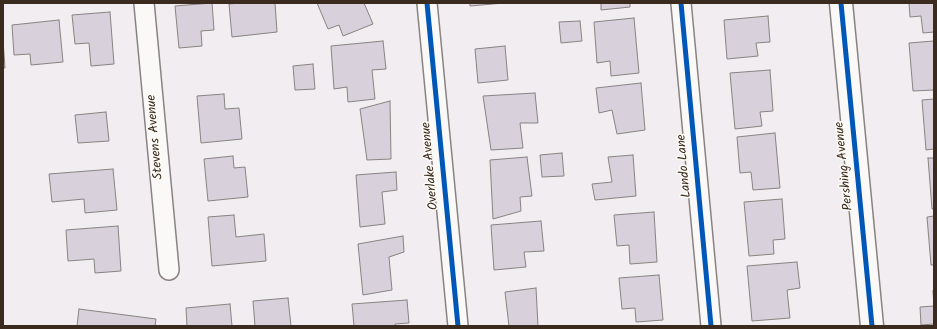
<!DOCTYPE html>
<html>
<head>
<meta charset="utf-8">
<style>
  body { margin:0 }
  #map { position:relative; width:937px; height:329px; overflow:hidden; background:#f2edf0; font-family:Kalam,sans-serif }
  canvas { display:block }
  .frame { position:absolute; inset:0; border:4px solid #3b2a1e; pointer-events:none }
</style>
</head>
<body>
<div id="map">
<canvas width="937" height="329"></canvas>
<div class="frame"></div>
</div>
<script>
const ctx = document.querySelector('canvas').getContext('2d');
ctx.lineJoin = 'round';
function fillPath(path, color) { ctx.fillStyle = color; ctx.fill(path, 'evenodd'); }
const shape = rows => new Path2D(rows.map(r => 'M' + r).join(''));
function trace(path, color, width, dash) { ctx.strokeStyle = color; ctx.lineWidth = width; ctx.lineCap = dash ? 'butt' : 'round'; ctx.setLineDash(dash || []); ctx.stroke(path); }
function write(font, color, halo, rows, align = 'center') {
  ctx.font = font + ' Kalam,sans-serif'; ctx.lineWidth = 3; ctx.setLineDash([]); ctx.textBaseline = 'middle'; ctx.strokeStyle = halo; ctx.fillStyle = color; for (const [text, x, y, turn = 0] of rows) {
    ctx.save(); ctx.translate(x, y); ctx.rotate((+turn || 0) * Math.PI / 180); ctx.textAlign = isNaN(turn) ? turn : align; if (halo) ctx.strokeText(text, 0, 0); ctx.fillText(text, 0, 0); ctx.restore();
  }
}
const building = shape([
  [212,3,214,30,201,31,202,46,179,48,175,6,212,3],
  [240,3,275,3,277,32,232,37,229,4,240,3],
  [317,3,364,3,373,24,343,36,339,25,328,29,317,3],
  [470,3,504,3,470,6,470,3],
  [601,3,630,3,630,7,601,10,601,3],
  [909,3,934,3,934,32,923,33,921,16,910,17,909,3],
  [110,12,114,64,91,66,89,43,75,44,72,15,110,12],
  [768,16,770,42,756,43,758,56,727,59,724,20,768,16],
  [634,18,639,73,611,76,610,61,597,63,594,22,634,18],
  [59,20,63,62,31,65,30,54,14,55,12,25,59,20],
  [580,21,582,41,561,43,559,22,580,21],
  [3,40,5,68,3,68,3,40],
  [383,41,386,69,372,70,375,99,348,102,347,87,334,89,331,46,383,41],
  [934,41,934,90,913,91,909,43,934,41],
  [505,46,508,80,478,83,475,49,505,46],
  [313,64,315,89,295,90,293,66,313,64],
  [770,70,773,111,760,112,762,126,735,129,730,73,770,70],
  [641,83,645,130,617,134,612,110,599,113,596,88,641,83],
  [535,93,538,123,520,123,523,148,491,150,483,96,535,93],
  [224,94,225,109,239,108,242,139,201,143,197,96,224,94],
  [934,99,934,149,926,150,922,100,934,99],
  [390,101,391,159,367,160,360,109,390,101],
  [106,112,109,141,78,143,75,115,106,112],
  [775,133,780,188,753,190,751,172,740,173,737,137,775,133],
  [562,153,564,176,542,177,540,155,562,153],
  [633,155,636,196,595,200,592,184,612,182,608,157,633,155],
  [233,156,234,168,245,167,248,197,208,201,204,159,233,156],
  [527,157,532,196,520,197,521,211,493,219,490,160,527,157],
  [928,158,934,158,934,209,932,209,928,158],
  [113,169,117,210,85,213,84,199,52,202,49,174,113,169],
  [396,172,397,190,382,192,385,224,360,227,356,175,396,172],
  [782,199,785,239,773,240,774,254,749,256,744,202,782,199],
  [654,212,657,262,630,264,629,245,617,246,614,215,654,212],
  [234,215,236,237,264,234,266,261,212,266,208,217,234,215],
  [934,216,934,265,931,265,927,217,934,216],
  [541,221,544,251,524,252,526,267,494,270,491,225,541,221],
  [118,226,121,271,95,273,94,259,68,261,66,230,118,226],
  [403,236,404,252,389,257,392,290,363,295,358,244,403,236],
  [797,262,800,288,787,290,790,318,752,321,747,266,797,262],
  [659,275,663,320,636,322,635,308,622,309,619,278,659,275],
  [536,288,538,326,509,326,505,292,536,288],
  [933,291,934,291,934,324,921,325,920,307,934,306,933,291],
  [288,298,291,326,255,326,253,301,288,298],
  [407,300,409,323,395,324,395,326,354,326,352,304,407,300],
  [230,304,232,326,187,326,186,308,230,304],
  [79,309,156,319,155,326,77,326,79,309]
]);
fillPath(building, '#d8d0da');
trace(building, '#888381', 1);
const minor = shape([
  [144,3,169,270],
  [427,3,458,326],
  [681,3,711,326]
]);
const tertiary = shape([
  [841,3,872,326]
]);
trace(minor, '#888381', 22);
trace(tertiary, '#888381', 25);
trace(minor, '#faf9f8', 19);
trace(tertiary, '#faf9f8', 22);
trace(shape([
  [427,3,458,326],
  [681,3,711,326],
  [841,3,872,326]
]), '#0057b8', 5);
write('13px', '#3b2a1e', '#fdfcf7', [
  ["Stevens Avenue",156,137,-95],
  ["Overlake Avenue",431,166,-95],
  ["Lando Lane",685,166,-95],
  ["Pershing Avenue",845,166,-96]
]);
</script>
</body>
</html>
